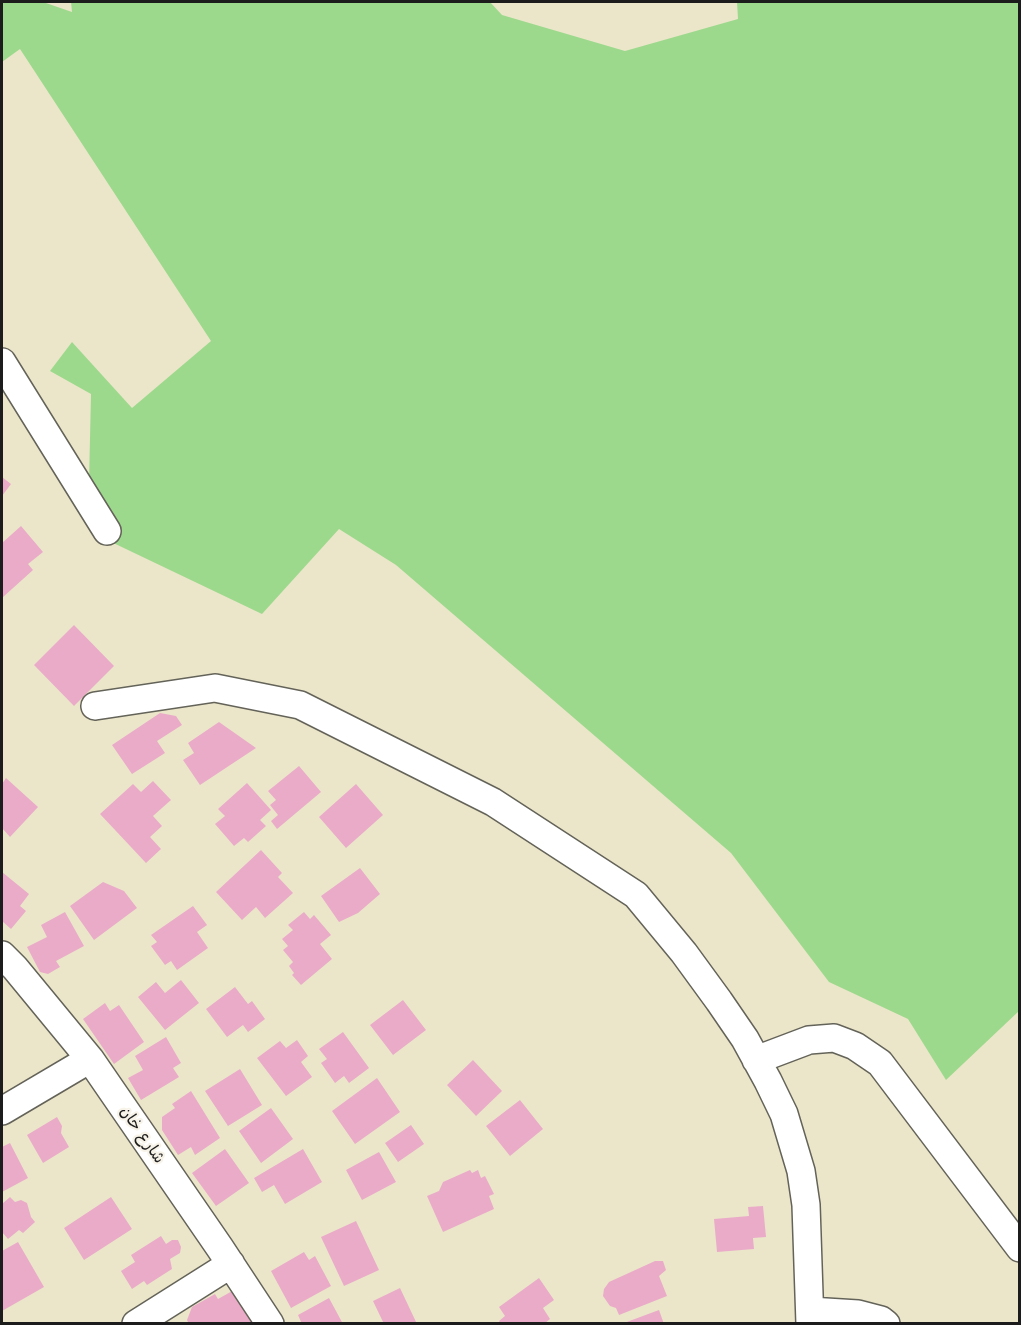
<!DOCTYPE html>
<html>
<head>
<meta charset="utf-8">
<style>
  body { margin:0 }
  #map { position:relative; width:1021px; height:1325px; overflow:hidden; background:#ebe6c9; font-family:"Playpen Sans",sans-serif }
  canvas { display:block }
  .frame { position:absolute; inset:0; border:3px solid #1c1c1c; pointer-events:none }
</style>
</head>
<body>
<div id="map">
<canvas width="1021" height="1325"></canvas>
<div class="frame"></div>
</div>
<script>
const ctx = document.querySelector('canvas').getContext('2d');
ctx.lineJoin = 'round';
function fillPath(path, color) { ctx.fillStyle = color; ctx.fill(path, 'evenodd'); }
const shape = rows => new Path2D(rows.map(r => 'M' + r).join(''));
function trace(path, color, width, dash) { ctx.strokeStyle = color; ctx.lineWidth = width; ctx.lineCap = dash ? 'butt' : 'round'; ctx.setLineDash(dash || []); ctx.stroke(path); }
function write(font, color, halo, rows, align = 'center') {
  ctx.font = font + ' "Playpen Sans","Playpen Sans Arabic",sans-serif'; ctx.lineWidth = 4.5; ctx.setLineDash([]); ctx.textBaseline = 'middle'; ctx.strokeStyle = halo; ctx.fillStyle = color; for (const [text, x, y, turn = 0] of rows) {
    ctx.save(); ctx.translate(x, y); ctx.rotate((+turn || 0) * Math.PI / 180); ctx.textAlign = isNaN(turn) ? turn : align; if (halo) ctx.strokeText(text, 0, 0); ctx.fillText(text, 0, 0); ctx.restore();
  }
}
fillPath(shape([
  [2,2,43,2,72,12,71,2,490,2,502,15,625,51,738,19,737,2,1019,2,1019,1011,946,1080,908,1019,829,982,731,853,396,565,339,529,262,614,105,539,89,482,91,394,50,371,72,342,132,408,211,341,20,49,2,62]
]), '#9dd98d');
fillPath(shape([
  [2,477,11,484,2,496],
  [21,526,43,552,28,564,33,570,2,598,2,543],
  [74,625,114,666,74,706,34,665],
  [160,713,176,716,182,725,157,741,165,753,132,774,112,745],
  [219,722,256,748,200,785,183,760,194,753,188,743],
  [299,766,321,792,277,829,271,821,278,815,270,805,276,800,268,791],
  [6,778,38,807,10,837,2,828,2,784],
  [153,781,171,800,153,816,162,826,150,837,161,849,146,863,100,814,133,784,141,792],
  [247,783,271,810,260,820,266,826,248,842,244,838,234,846,215,824,225,816,218,809],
  [356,784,383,815,346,848,319,817],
  [261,850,282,873,278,877,293,893,265,918,256,907,242,920,216,892],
  [360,868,380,894,358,913,339,922,321,896],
  [2,872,29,894,20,906,26,911,11,929,2,921],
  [103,882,124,891,137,908,94,940,70,906],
  [193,906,207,925,197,932,208,948,177,970,171,961,165,965,151,946,157,942,151,935],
  [65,912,84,946,56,961,60,967,48,974,40,972,27,947,47,937,41,925],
  [304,912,310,919,314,915,331,935,320,944,332,959,301,985,292,975,294,973,289,966,293,962,283,950,288,946,282,939,293,930,288,925],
  [181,980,199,1003,165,1030,138,997,156,982,165,993],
  [235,987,248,1004,252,1001,265,1019,248,1032,243,1025,227,1037,206,1009],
  [403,1000,426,1030,393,1055,370,1025],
  [105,1003,110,1011,119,1005,144,1042,114,1064,83,1019],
  [343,1032,369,1068,349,1083,344,1076,335,1083,321,1063,327,1059,319,1049],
  [166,1037,181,1063,173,1068,179,1077,141,1100,128,1078,143,1070,135,1056],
  [297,1040,308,1056,301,1062,312,1077,286,1096,257,1058,280,1041,286,1048],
  [473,1060,502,1091,476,1116,447,1085],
  [240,1069,262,1105,228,1126,205,1091],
  [377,1078,400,1112,355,1144,332,1111],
  [191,1091,220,1138,195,1155,191,1147,178,1155,162,1130,162,1117,175,1108,172,1104],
  [520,1100,543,1129,510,1156,486,1126],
  [271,1108,293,1139,261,1163,239,1131],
  [57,1117,62,1126,61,1133,69,1147,43,1163,27,1135],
  [411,1125,424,1144,398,1162,385,1143],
  [10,1143,28,1178,2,1192,2,1147],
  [225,1149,249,1183,216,1206,192,1173],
  [303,1149,322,1182,285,1204,274,1185,262,1192,254,1178],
  [379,1152,396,1182,362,1200,346,1170],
  [470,1170,472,1173,478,1170,481,1178,485,1176,494,1194,489,1196,494,1209,443,1232,427,1196,439,1191,443,1182],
  [10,1197,15,1202,21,1200,27,1203,31,1217,35,1222,23,1233,19,1230,8,1239,2,1232,2,1204],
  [111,1197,132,1229,84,1260,64,1228],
  [763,1206,766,1237,753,1238,754,1249,717,1252,714,1219,749,1216,748,1207],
  [356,1221,379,1270,344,1286,321,1237],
  [161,1236,166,1244,172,1240,178,1240,181,1247,180,1253,170,1259,172,1269,147,1285,144,1281,132,1289,121,1271,135,1262,131,1255],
  [18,1242,44,1287,2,1311,2,1251],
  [304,1252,309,1260,315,1256,331,1286,291,1308,271,1271],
  [655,1261,663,1261,666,1270,659,1276,667,1296,619,1315,616,1308,610,1306,603,1296,604,1289,609,1282],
  [539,1278,554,1300,543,1308,550,1319,544,1324,501,1324,499,1321,505,1316,499,1307],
  [400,1288,417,1324,384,1324,373,1301],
  [234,1290,252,1324,189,1324,187,1320,192,1307,215,1294,218,1299],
  [329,1298,343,1324,302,1324,298,1315],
  [659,1310,664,1324,624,1324,624,1323]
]), '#eaabc9');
const minor = shape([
  [2,362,107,531],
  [95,706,215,688,300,705,493,802,636,895,684,953,719,1001,745,1039,768,1081,784,1114,801,1171,806,1205,810,1324],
  [2,955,15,968,90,1059,220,1248,270,1324],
  [756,1060,809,1040,834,1038,855,1046,880,1063,1020,1248],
  [2,1111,90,1059],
  [810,1311,858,1314,881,1320,886,1324],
  [136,1324,231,1264]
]);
trace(minor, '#646359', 30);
trace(minor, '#fff', 27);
write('16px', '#1c1c1c', '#f7f3e8', [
  ["شارع خان",142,1135,55]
]);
</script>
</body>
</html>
